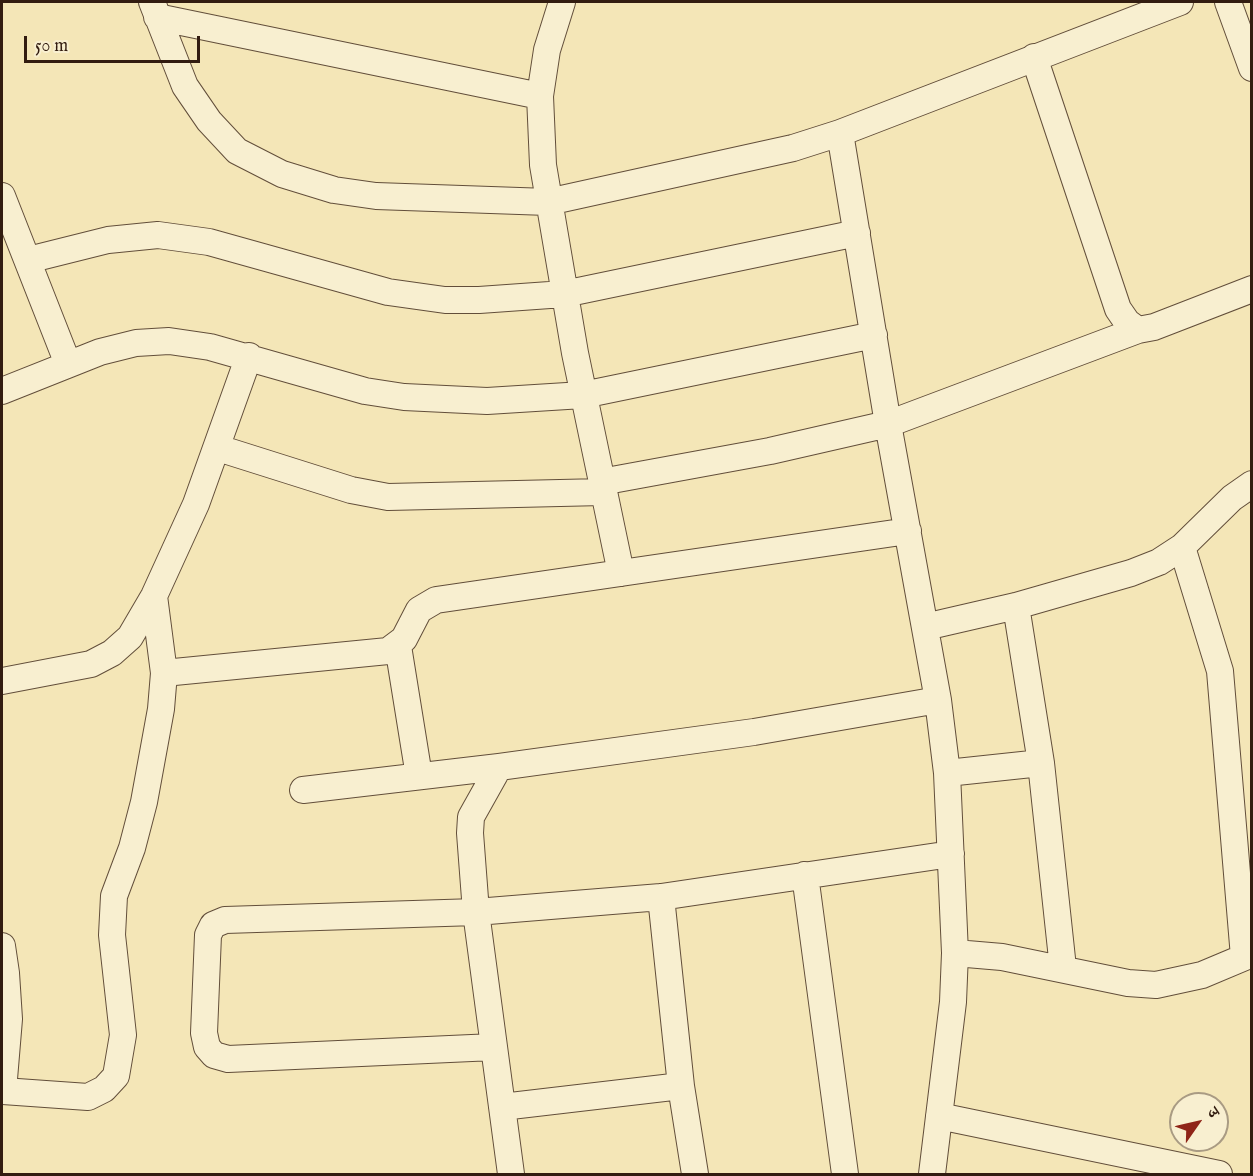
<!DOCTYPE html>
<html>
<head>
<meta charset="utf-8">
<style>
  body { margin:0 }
  #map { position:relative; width:1253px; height:1176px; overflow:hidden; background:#f4e6b7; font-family:"IM FELL English","Noto Serif Devanagari",serif }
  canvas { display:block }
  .frame { position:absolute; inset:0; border:3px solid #321c10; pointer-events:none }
  .north { position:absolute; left:1169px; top:1092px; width:60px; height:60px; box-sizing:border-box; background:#f8efd0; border:2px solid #a99b83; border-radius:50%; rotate:56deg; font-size:16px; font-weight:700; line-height:24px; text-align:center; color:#321c10 }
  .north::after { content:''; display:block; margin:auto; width:21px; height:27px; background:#8f2418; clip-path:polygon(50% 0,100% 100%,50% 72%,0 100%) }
  .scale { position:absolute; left:24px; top:36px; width:176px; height:27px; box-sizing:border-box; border:3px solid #321c10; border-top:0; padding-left:8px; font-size:18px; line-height:21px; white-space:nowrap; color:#321c10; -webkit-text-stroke:4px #f8efd0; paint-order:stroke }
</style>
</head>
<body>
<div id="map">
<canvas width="1253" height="1176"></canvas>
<div class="frame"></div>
<div class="north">उ</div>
<div class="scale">50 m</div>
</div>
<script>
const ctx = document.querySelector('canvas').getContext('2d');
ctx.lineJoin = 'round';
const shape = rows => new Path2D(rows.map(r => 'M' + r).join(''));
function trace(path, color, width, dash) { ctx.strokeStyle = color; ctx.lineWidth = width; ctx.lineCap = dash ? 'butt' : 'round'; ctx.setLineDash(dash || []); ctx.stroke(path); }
const minor = shape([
  [152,2,185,86,209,121,237,151,282,174,334,190,376,196,548,202,793,148,840,133,1180,2],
  [562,2,547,50,540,96,543,165,575,353,621,573],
  [1228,2,1252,68],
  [157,17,540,96],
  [1034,57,1118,309,1127,322,1138,330,1154,327,1252,289],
  [840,133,888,424,938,700,947,773,955,953,953,1002,932,1174],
  [2,196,68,364],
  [28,260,108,240,158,235,209,242,388,292,445,300,479,300,564,294,857,233],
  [2,391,100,352,136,343,169,341,210,347,365,391,404,397,487,401,583,395,874,335],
  [218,448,351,490,388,497,603,492],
  [601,482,770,451,888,424,1138,330],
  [1182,547,1220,671,1244,957],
  [1016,606,1041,763,1063,968],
  [925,627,1016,606,1131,573,1159,562,1182,547,1232,498,1252,484],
  [398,646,419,776],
  [164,673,388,651,404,639,419,610,436,600,908,531],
  [2,681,91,664,112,653,130,637,154,596,196,504,249,356],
  [499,767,471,817,470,833,476,912,511,1174],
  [947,773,1041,763],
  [303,790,499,767,754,732,938,700],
  [805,875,845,1174],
  [661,897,681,1086,695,1174],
  [2,946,6,973,9,1019,3,1091,88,1097,104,1089,116,1076,123,1035,112,935,114,896,132,848,144,802,161,709,164,673,154,596],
  [955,953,1002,957,1128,983,1156,985,1202,975,1252,954],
  [494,1047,228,1059,214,1055,207,1047,204,1033,208,935,213,925,225,920,476,912,661,897,951,854],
  [502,1107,681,1086],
  [939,1116,1219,1174]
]);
trace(minor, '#624e3a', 28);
trace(minor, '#f8efd0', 26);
</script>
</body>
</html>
